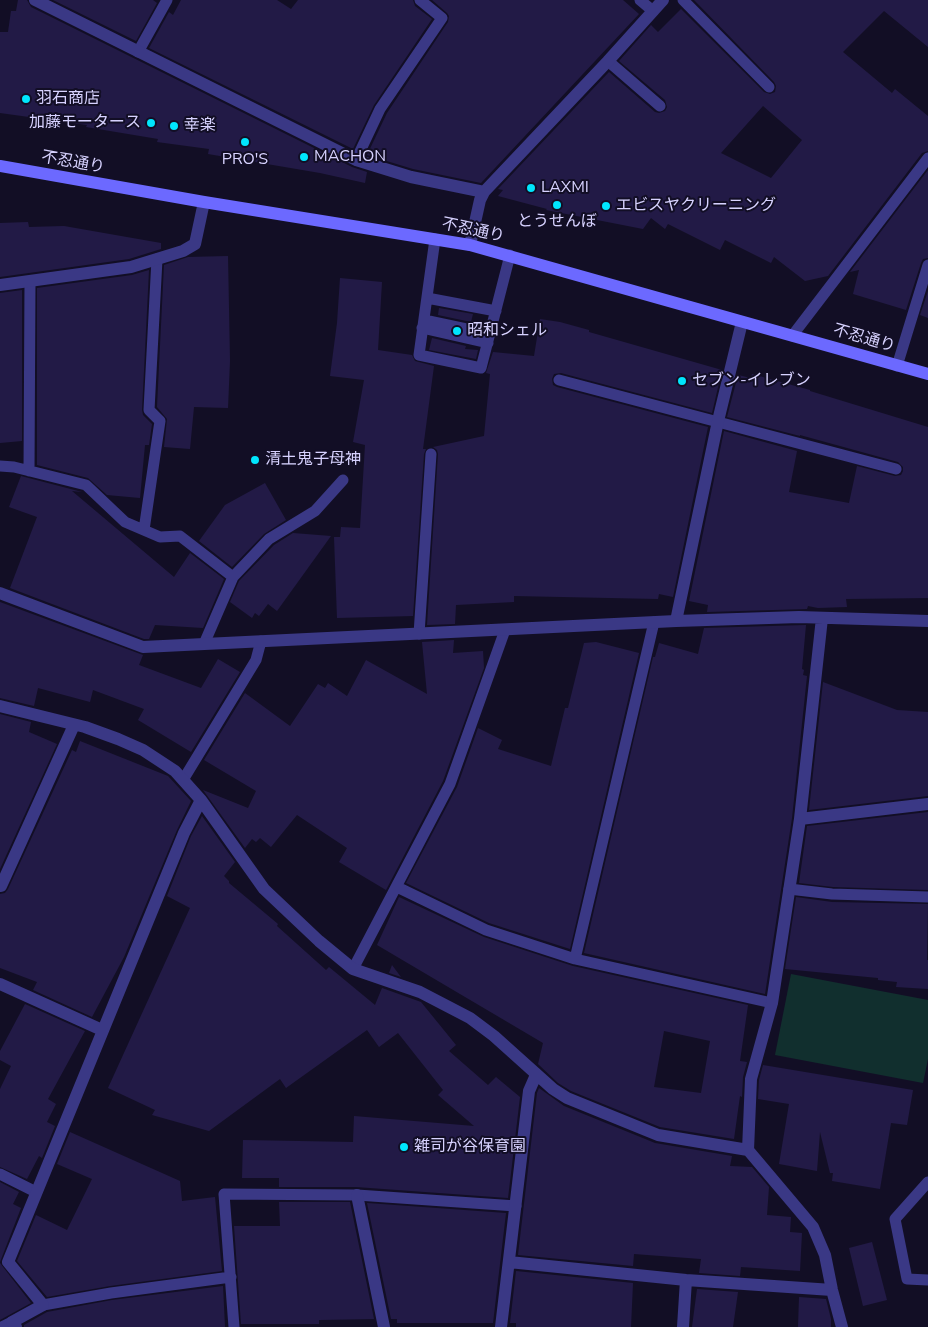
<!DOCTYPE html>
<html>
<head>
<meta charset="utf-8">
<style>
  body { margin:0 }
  canvas { display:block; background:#120e25 }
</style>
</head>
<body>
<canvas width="928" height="1327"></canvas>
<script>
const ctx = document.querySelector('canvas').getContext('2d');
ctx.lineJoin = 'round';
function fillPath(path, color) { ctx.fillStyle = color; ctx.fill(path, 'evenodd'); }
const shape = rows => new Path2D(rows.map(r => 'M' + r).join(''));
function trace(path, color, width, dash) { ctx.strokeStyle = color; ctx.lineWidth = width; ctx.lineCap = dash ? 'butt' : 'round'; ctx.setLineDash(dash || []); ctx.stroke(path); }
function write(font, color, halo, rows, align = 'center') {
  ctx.font = font + ' "Nunito Sans","Noto Sans JP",sans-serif'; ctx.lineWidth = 4; ctx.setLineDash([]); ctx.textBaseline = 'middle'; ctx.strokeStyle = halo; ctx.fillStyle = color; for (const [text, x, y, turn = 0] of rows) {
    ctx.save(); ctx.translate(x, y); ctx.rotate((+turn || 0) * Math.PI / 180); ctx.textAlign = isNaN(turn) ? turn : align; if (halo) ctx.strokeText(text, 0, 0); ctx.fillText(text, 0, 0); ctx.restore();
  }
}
fillPath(shape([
  [791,974,928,1000,928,1059,923,1083,775,1055]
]), '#112f2e');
fillPath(shape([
  [18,0,27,0,31,7,352,167,367,172,365,183,320,173,208,154,209,149,157,142,158,139,86,127,87,125,0,113,0,32,8,32,11,11,16,11],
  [53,0,153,0,157,3,136,41],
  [181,0,277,0,291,9,298,0,413,0,415,6,432,19,374,105,353,149,149,48,169,12,173,15],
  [432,0,623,0,639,14,481,183,413,169,367,155,387,113,448,22,449,16,447,13],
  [694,0,928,0,928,47,884,11,843,52,892,93,895,89,928,116,928,151,922,153,828,276,805,281,774,257,771,263,725,240,720,250,668,224,665,229,651,218,643,229,546,210,547,209,498,196,503,190,498,189,609,72,655,112,659,113,665,111,667,107,665,100,619,61,651,25,658,32,681,9,764,92,770,94,775,92,776,86,774,82],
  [763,106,802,140,771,178,721,153],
  [928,170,928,258,923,259,921,263,906,310,853,294,859,270,850,272],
  [28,222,29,227,64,226,161,243,161,249,129,259,0,277,0,223],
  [228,256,230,361,228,408,194,407,190,449,164,447,167,419,157,407,164,265,188,257],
  [149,270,142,410,143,415,152,424,149,445,145,445,140,498,107,495,88,478,37,465,37,288,132,275],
  [340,278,382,282,378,350,412,355,415,361,434,366,423,449,426,449,424,454,413,616,337,618,334,537,340,537,341,527,360,528,365,445,353,442,364,380,330,376,337,323],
  [22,290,22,441,0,443,0,293],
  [928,291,928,318,920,315],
  [439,308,473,314,471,322,438,315],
  [540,319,560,322,589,330,589,332,722,370,712,413,561,373,554,374,552,379,553,385,557,387,708,427,673,597,659,594,658,599,514,596,514,602,456,605,455,624,427,625,438,454,437,450,433,447,484,436,490,374,486,373,493,352,534,356],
  [432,338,466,346,465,349,478,350,476,359,429,350],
  [752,374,810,390,810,391,928,427,928,598,846,599,847,607,818,608,808,606,807,609,707,612,708,605,689,601,724,431,797,451,789,492,849,503,857,466,895,476,901,475,903,471,903,467,898,462,800,435,800,436,727,417,738,375,751,378],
  [21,476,82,492,72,491,174,577,190,553,224,579,203,628,155,625,149,639,144,639,10,588,37,517,9,507],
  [265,483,286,520,264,534,232,567,199,541,225,505],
  [293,533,331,536,277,611,268,604,259,616,255,613,252,618,230,602,239,581,274,545],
  [0,602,143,655,139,665,201,688,218,659,240,672,191,752,138,720,144,709,93,690,90,702,38,688,34,706,0,698],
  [806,625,802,669,804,670,803,675,807,676,792,818,765,994,584,953,653,657,655,657,659,643,698,654,704,628],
  [454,640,453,653,483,651,484,668,443,781,386,890,339,862,347,848,297,815,271,847,260,838,256,842,252,839,245,848,203,790,248,808,256,791,204,760,245,693,290,726,318,684,325,688,328,683,347,696,366,660,427,694,422,642],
  [596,642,639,653,570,949,489,923,406,883,457,787,478,728,502,740,498,749,551,766,565,708,568,708,584,643],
  [823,682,897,710,928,712,928,796,809,810],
  [0,714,31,722,29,732,57,744,0,869],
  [80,741,168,776,191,801,177,830,124,957,92,1017,33,990,37,982,0,968,0,894,5,893,8,889,72,750,76,752],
  [928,812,928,890,833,887,799,883,807,826],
  [202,816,235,862,224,876,229,881,229,883,278,924,277,926,326,970,329,967,375,1005,382,988,421,1002,456,1045,449,1051,488,1085,496,1077,520,1097,508,1198,356,1187,279,1187,279,1178,242,1178,243,1140,353,1142,354,1116,474,1126,438,1095,443,1090,398,1033,379,1047,367,1030,286,1088,280,1079,209,1131,152,1115,155,1110,108,1088,190,908,167,896,191,836],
  [399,897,484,937,573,966,748,1005,740,1061,747,1062,743,1077,742,1097,740,1096,734,1139,660,1127,571,1091,558,1083,538,1064,543,1043,377,945],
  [664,1031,710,1041,701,1093,654,1087],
  [796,897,832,902,928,904,927,960,928,960,928,989,896,987,897,982,878,980,878,978,785,969],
  [392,965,401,977,389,973],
  [25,1004,85,1031,48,1099,56,1104,47,1122,55,1126,42,1158,39,1156,27,1179,0,1167,0,1089,11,1066,0,1060,0,1051],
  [763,1065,913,1090,907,1125,891,1123,880,1189,832,1181,833,1173,830,1173,820,1132,817,1171,779,1164,789,1104,758,1099,759,1080],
  [539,1088,564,1106,655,1143,732,1156,730,1166,752,1167,769,1187,767,1215,791,1217,790,1232,802,1233,800,1271,741,1267,740,1276,699,1273,701,1259,634,1254,633,1266,518,1255,537,1093],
  [70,1132,180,1181,182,1201,215,1197,222,1271,110,1286,47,1297,17,1261,36,1215,67,1230,92,1179,57,1164],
  [0,1182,19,1192,13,1204,21,1208,0,1262],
  [279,1202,350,1202,374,1319,319,1320,319,1324,241,1324,234,1226,280,1226],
  [367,1203,506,1213,493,1323,397,1323,397,1319,391,1319],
  [872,1242,887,1300,863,1306,849,1248],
  [0,1263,31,1303,0,1320],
  [516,1271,633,1283,631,1327,516,1327,516,1323,510,1323],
  [223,1286,225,1327,24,1327,24,1325,47,1312,112,1300],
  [697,1289,738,1292,733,1327,692,1327],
  [799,1297,826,1299,831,1319,831,1327,798,1327]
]), '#221a46');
trace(shape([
  [640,0,653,11],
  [683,0,769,87],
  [138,52,167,0],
  [608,61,660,106],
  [356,160,380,109,442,18,420,0],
  [435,239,419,355,481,368,510,255],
  [427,298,496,311],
  [424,320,490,334],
  [422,328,488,343],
  [792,336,928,158],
  [897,366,928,265],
  [559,380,896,469],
  [0,466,14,467,86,485,125,522,160,537,180,536,233,577],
  [29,471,30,282],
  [144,530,160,421,149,410,157,259],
  [419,634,431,454],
  [204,644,233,577,269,539,315,511,343,480],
  [183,780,256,660,261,641],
  [397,887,486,930,575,959,772,1003],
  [789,889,832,894,928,897],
  [575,959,654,622],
  [353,969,450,784,505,630],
  [0,1174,36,1192],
  [928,1182,895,1219,907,1279,928,1280],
  [43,1305,111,1293,231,1277],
  [2,1327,12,1322],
  [234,1327,224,1194,357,1195,516,1206]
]), '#3a3885', 11);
trace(shape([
  [35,0,356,160,411,177,484,192],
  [470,245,480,200,484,192,608,61,663,0],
  [0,285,131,267,183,251,195,244,204,202],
  [0,593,143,647,676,621,799,617,928,621],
  [676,621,718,421,742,322],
  [0,706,85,727,118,739,143,750,175,771,201,800,264,889,319,941,353,969,420,992,470,1018,494,1036,553,1089,567,1098,658,1135,748,1150,813,1227,825,1255,832,1290,842,1327],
  [800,819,928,804],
  [1,886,74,725],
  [0,984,102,1030],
  [748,1150,751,1079,772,1003,800,819,822,618],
  [357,1195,384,1327],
  [509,1262,686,1280,832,1290],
  [16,1327,12,1322,43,1305,8,1262,184,833,201,800],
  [501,1327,529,1091,536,1075],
  [683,1327,686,1280]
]), '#3a3885', 12);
trace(shape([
  [0,166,204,202,470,245,928,374]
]), '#6c69ff', 12);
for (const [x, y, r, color] of [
  [26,99,5,"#00e6fd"],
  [151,123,5,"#00e6fd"],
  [174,126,5,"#00e6fd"],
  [245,142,5,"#00e6fd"],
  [304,157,5,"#00e6fd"],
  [531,188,5,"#00e6fd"],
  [557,205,5,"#00e6fd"],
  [606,206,5,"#00e6fd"],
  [457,331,5,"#00e6fd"],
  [682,381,5,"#00e6fd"],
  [255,460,5,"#00e6fd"],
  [404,1147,5,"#00e6fd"]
]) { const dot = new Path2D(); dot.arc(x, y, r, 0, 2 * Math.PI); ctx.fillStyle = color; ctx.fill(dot); trace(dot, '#120e25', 2); }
write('16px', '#d7d2ff', '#120e25', [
  ["羽石商店",36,99],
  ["加藤モータース",141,123,"right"],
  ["幸楽",184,126],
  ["MACHON",314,157],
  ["PRO'S",245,160,"center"],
  ["LAXMI",541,188],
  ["エビスヤクリーニング",616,206],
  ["とうせんぼ",557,222,"center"],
  ["昭和シェル",467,331],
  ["セブン-イレブン",692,381],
  ["清土鬼子母神",265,460],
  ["雑司が谷保育園",414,1147]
], 'left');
write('16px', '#d7d2ff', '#120e25', [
  ["不忍通り",73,163,10],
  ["不忍通り",473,231,12],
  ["不忍通り",864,339,16]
]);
</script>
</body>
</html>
